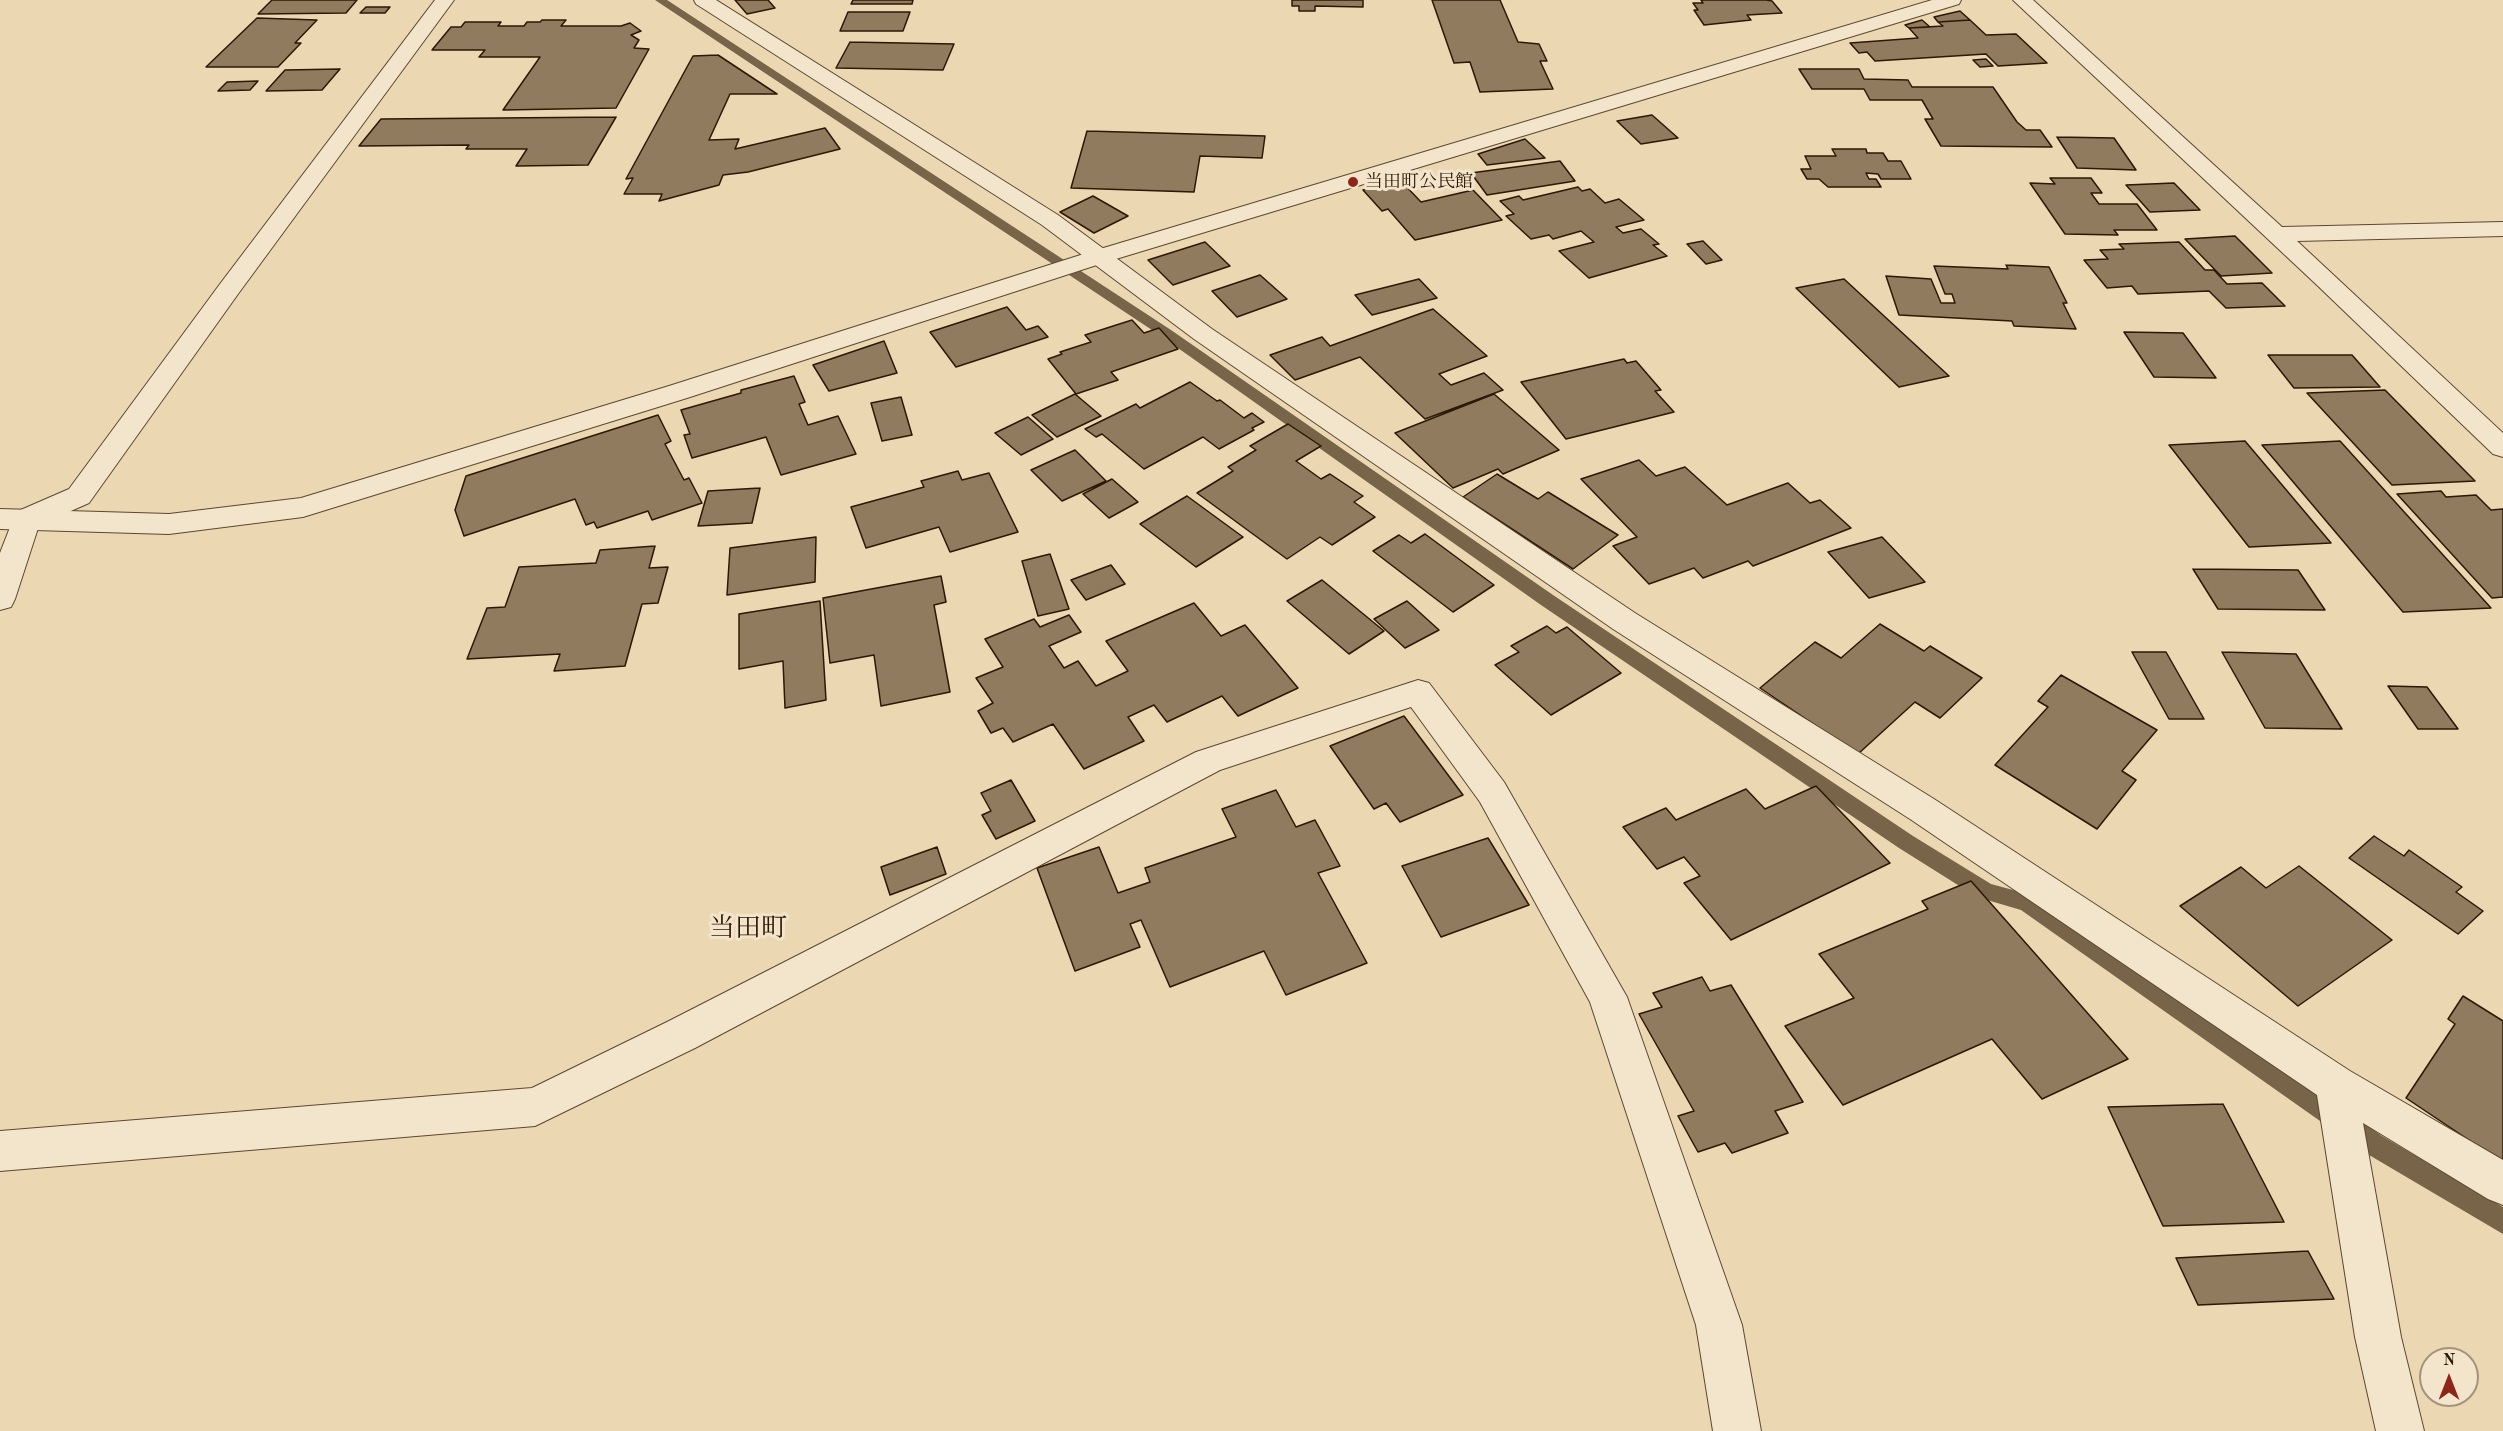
<!DOCTYPE html>
<html>
<head>
<meta charset="utf-8">
<style>
  body { margin:0 }
  #map { position:relative; width:2503px; height:1431px; overflow:hidden; background:#ebd7b1; font-family:"Old Standard TT",serif }
  canvas { display:block }
  .north { position:absolute; left:2419px; top:1347px; width:60px; height:60px; box-sizing:border-box; background:#f2e5cc; border:2px solid #a3937c; border-radius:50%; rotate:0deg; font-size:16px; font-weight:700; line-height:24px; text-align:center; color:#2d1804 }
  .north::after { content:''; display:block; margin:auto; width:21px; height:27px; background:#8f2418; clip-path:polygon(50% 0,100% 100%,50% 72%,0 100%) }
</style>
</head>
<body>
<div id="map">
<canvas width="2503" height="1431"></canvas>
<div class="north">N</div>
</div>
<script>
const ctx = document.querySelector('canvas').getContext('2d');
ctx.lineJoin = 'round';
const shape = rows => new Path2D(rows.map(r => 'M' + r).join(''));
function fillPath(path, color) { ctx.fillStyle = color; ctx.fill(path, 'evenodd'); }
function trace(path, color, width, dash) { ctx.strokeStyle = color; ctx.lineWidth = width; ctx.lineCap = dash ? 'butt' : 'round'; ctx.setLineDash(dash || []); ctx.stroke(path); }
function write(font, color, halo, rows, align = 'center') {
  ctx.font = font + ' "Old Standard TT","Noto Serif JP",serif'; ctx.lineWidth = 6; ctx.setLineDash([]); ctx.textBaseline = 'middle'; ctx.strokeStyle = halo; ctx.fillStyle = color; for (const [text, x, y, turn = 0] of rows) {
    ctx.save(); ctx.translate(x, y); ctx.rotate((+turn || 0) * Math.PI / 180); ctx.textAlign = isNaN(turn) ? turn : align; if (halo) ctx.strokeText(text, 0, 0); ctx.fillText(text, 0, 0); ctx.restore();
  }
}
fillPath(shape([
  [655,0,667,0,1171,330,1553,595,1913,836,1991,884,2035,896,2382,1136,2503,1207,2503,1234,2364,1152,2021,910,1977,897,1899,848,1541,605,1161,336,655,0]
]), '#786448');
const building = shape([
  [272,0,357,0,346,13,258,14,272,0],
  [735,0,768,0,775,8,747,14,735,0],
  [853,0,913,0,912,4,851,4,853,0],
  [1292,0,1363,0,1363,7,1315,6,1315,11,1299,11,1299,6,1292,6,1292,0],
  [1432,0,1500,0,1518,42,1539,44,1547,61,1540,61,1553,89,1480,92,1470,62,1454,63,1432,0],
  [1701,0,1766,0,1772,1,1782,13,1747,15,1751,20,1704,25,1694,10,1698,10,1693,3,1703,3,1701,0],
  [366,7,390,7,385,13,360,13,366,7],
  [1960,11,1970,20,1938,22,1934,17,1960,11],
  [848,12,910,12,903,31,840,31,848,12],
  [257,18,317,20,295,43,301,43,278,67,206,67,257,18],
  [542,20,566,20,561,26,621,26,630,23,641,31,631,35,639,40,634,48,649,49,616,108,503,110,540,57,479,57,485,50,432,50,451,27,461,27,465,22,501,22,498,26,524,26,527,22,540,22,542,20],
  [1922,20,1930,27,1909,28,1905,25,1922,20],
  [1970,20,1986,35,2016,34,2047,63,1998,66,1986,54,1875,61,1867,52,1859,53,1850,43,1918,38,1909,28,1943,26,1938,22,1970,20],
  [850,42,954,44,943,70,836,68,850,42],
  [718,55,777,94,730,94,709,140,739,139,735,149,825,128,840,149,748,172,723,175,719,185,659,201,662,194,624,194,633,178,626,179,693,56,718,55],
  [1986,59,1993,66,1980,67,1973,60,1986,59],
  [340,69,322,90,266,91,285,70,340,69],
  [1799,69,1859,69,1864,79,1908,80,1912,87,1993,87,2017,122,2026,130,2040,130,2052,147,1941,146,1925,119,1933,119,1922,100,1870,100,1864,89,1812,89,1799,69],
  [258,81,250,90,218,91,227,82,258,81],
  [1652,115,1678,138,1641,144,1617,121,1652,115],
  [616,117,588,165,516,166,527,149,466,149,469,145,359,146,381,119,616,117],
  [1087,131,1265,136,1262,158,1200,156,1194,192,1071,188,1087,131],
  [2057,137,2114,138,2136,170,2077,168,2057,137],
  [1525,139,1545,158,1487,165,1478,154,1525,139],
  [1832,149,1866,149,1867,153,1883,153,1888,161,1901,161,1911,179,1881,179,1878,174,1866,173,1869,179,1876,179,1881,187,1828,187,1819,179,1807,179,1801,169,1811,169,1805,156,1836,156,1832,149],
  [1560,161,1575,181,1487,195,1471,173,1560,161],
  [2050,178,2091,178,2102,193,2091,193,2099,204,2137,204,2157,230,2114,230,2118,235,2065,234,2030,183,2055,184,2050,178],
  [1401,181,1421,202,1473,190,1502,220,1415,240,1388,209,1382,211,1363,190,1401,181],
  [2174,183,2200,210,2150,212,2126,185,2174,183],
  [1578,187,1582,191,1590,189,1605,203,1619,199,1644,220,1616,227,1623,233,1641,229,1659,244,1653,245,1667,256,1589,278,1559,251,1594,242,1581,231,1553,239,1549,235,1531,239,1506,216,1514,214,1500,201,1519,196,1523,200,1578,187],
  [1093,196,1128,216,1094,233,1060,212,1093,196],
  [2235,236,2272,273,2221,276,2185,239,2235,236],
  [1703,241,1722,260,1706,264,1687,244,1703,241],
  [1205,242,1230,266,1173,285,1148,260,1205,242],
  [2179,242,2205,270,2214,270,2227,284,2262,283,2285,306,2226,308,2209,291,2138,294,2132,286,2107,288,2084,260,2108,259,2100,250,2124,249,2119,244,2179,242],
  [2006,265,2049,267,2067,303,2063,303,2076,329,2014,326,2012,321,1899,315,1886,276,1931,279,1941,303,1955,303,1952,294,1945,294,1934,266,2008,269,2006,265],
  [1260,275,1287,299,1237,317,1212,291,1260,275],
  [1419,279,1437,298,1372,315,1355,295,1419,279],
  [1844,279,1949,376,1899,387,1796,288,1844,279],
  [1007,307,1026,330,1038,326,1048,337,956,367,930,332,1007,307],
  [1433,309,1487,356,1439,374,1451,385,1484,373,1503,390,1425,419,1360,357,1295,380,1270,355,1322,337,1330,346,1433,309],
  [1132,320,1144,333,1159,328,1178,349,1111,372,1118,380,1076,394,1048,359,1062,354,1060,352,1091,342,1085,335,1132,320],
  [2124,332,2183,333,2216,378,2154,377,2124,332],
  [884,341,897,373,829,391,813,365,884,341],
  [2268,355,2352,355,2380,387,2294,388,2268,355],
  [1624,359,1627,363,1636,361,1661,390,1655,391,1674,412,1566,439,1521,382,1624,359],
  [794,376,805,402,799,404,808,425,838,416,856,454,781,475,766,437,692,458,684,435,690,434,681,410,741,393,741,390,794,376],
  [1190,382,1217,401,1220,400,1244,418,1252,413,1264,422,1252,428,1254,430,1219,449,1203,437,1144,469,1102,434,1096,437,1085,429,1136,404,1140,408,1190,382],
  [2385,390,2475,481,2392,485,2307,393,2385,390],
  [1075,394,1101,416,1057,437,1032,415,1075,394],
  [1494,394,1559,450,1503,474,1498,469,1453,488,1395,433,1494,394],
  [901,397,912,435,882,441,871,403,901,397],
  [658,415,671,441,665,444,684,480,689,478,702,503,652,520,648,511,597,528,594,522,586,525,575,499,464,536,455,510,466,476,658,415],
  [1028,417,1053,439,1021,455,995,433,1028,417],
  [1288,424,1321,446,1296,461,1321,479,1330,474,1363,496,1354,502,1375,517,1332,545,1320,537,1287,559,1197,493,1233,471,1228,467,1256,450,1250,446,1288,424],
  [2245,441,2331,543,2249,547,2169,445,2245,441],
  [2340,441,2491,608,2403,612,2262,445,2340,441],
  [1075,450,1106,481,1062,501,1031,470,1075,450],
  [1639,460,1656,476,1685,467,1727,505,1788,483,1810,503,1820,500,1851,528,1753,566,1748,561,1703,578,1694,568,1649,584,1613,546,1637,537,1581,479,1639,460],
  [958,471,962,480,989,473,1018,532,950,552,939,527,866,548,851,507,924,487,921,481,958,471],
  [1497,474,1538,499,1548,492,1618,535,1573,569,1463,497,1497,474],
  [1112,479,1138,502,1109,518,1083,494,1112,479],
  [760,488,752,523,698,526,708,491,760,488],
  [2441,491,2446,497,2476,495,2491,510,2503,509,2503,597,2492,598,2397,494,2441,491],
  [1187,496,1243,537,1196,567,1140,524,1187,496],
  [1425,534,1494,585,1453,612,1373,551,1399,535,1411,543,1425,534],
  [816,537,815,582,727,595,730,548,816,537],
  [1882,537,1925,582,1869,598,1828,552,1882,537],
  [655,546,649,568,668,567,658,603,642,604,625,666,554,671,560,654,467,659,487,608,505,607,519,567,596,563,600,550,655,546],
  [1050,554,1069,609,1038,616,1022,561,1050,554],
  [1111,565,1125,584,1086,600,1071,580,1111,565],
  [2193,569,2298,570,2325,610,2218,609,2193,569],
  [941,576,946,602,934,605,950,692,881,706,874,655,830,663,823,598,941,576],
  [1322,580,1384,631,1349,654,1287,601,1322,580],
  [820,601,826,700,785,708,783,661,739,669,739,614,820,601],
  [1407,601,1439,630,1405,648,1374,619,1407,601],
  [1194,603,1221,636,1245,625,1298,688,1238,716,1222,696,1167,722,1154,705,1128,717,1144,741,1084,769,1053,724,1013,742,1003,728,991,733,978,711,993,703,976,678,1003,667,985,639,1034,619,1040,627,1069,615,1081,632,1049,646,1064,668,1078,661,1096,686,1128,671,1106,641,1194,603],
  [1880,624,1924,651,1930,646,1982,678,1940,718,1915,702,1858,754,1760,688,1815,642,1841,658,1880,624],
  [1547,626,1556,633,1567,627,1621,673,1551,715,1495,665,1519,652,1511,646,1547,626],
  [2132,652,2166,652,2204,719,2169,719,2132,652],
  [2222,652,2296,654,2342,729,2265,728,2222,652],
  [2061,675,2157,730,2122,771,2136,780,2097,829,1995,765,2048,707,2038,701,2061,675],
  [2388,686,2427,687,2458,729,2418,729,2388,686],
  [1404,716,1463,795,1400,822,1386,803,1374,809,1330,746,1404,716],
  [1011,780,1035,821,996,839,982,815,991,811,981,793,1011,780],
  [1816,786,1890,863,1731,940,1684,883,1700,876,1684,857,1657,869,1623,827,1666,808,1676,820,1746,789,1765,809,1816,786],
  [1276,790,1296,827,1315,820,1340,866,1318,873,1367,963,1286,995,1264,951,1170,987,1141,920,1130,924,1140,947,1075,971,1037,868,1099,847,1118,893,1150,882,1145,868,1236,837,1222,809,1276,790],
  [2374,836,2404,856,2409,850,2462,887,2456,892,2483,911,2458,934,2349,858,2374,836],
  [1488,838,1529,905,1441,937,1402,866,1488,838],
  [937,847,946,874,890,895,881,867,937,847],
  [2299,866,2392,940,2298,1006,2180,906,2241,867,2266,888,2299,866],
  [1971,881,2128,1059,2042,1099,1992,1039,1843,1105,1785,1026,1854,998,1819,954,1928,909,1922,901,1971,881],
  [1702,977,1710,991,1731,985,1803,1102,1775,1111,1788,1133,1732,1153,1725,1143,1698,1152,1678,1116,1694,1111,1639,1014,1662,1007,1653,993,1702,977],
  [2463,996,2503,1021,2503,1163,2406,1098,2455,1024,2448,1019,2463,996],
  [2223,1104,2284,1222,2163,1226,2108,1107,2223,1104],
  [2308,1251,2334,1299,2198,1305,2176,1258,2308,1251]
]);
fillPath(building, '#907b5e');
trace(building, '#2d1804', 1.5);
const minor = shape([
  [435,0,454,0,238,294,89,503,39,525,15,599,11,607,0,610,0,553,16,512,69,489,220,284,435,0],
  [694,0,716,0,1058,215,1212,329,1635,613,1934,799,2350,1071,2503,1160,2503,1205,2488,1199,2363,1123,2401,1337,2424,1431,2376,1431,2355,1337,2317,1095,1910,819,1613,629,1194,339,1042,225,696,4,694,0],
  [2013,0,2033,0,2282,227,2503,222,2503,236,2297,241,2503,433,2503,457,2493,454,2318,286,2013,0],
  [1418,680,1429,683,1504,782,1627,997,1742,1325,1761,1431,1713,1431,1696,1325,1590,1002,1480,802,1411,707,1220,770,695,1048,535,1126,0,1171,0,1131,532,1088,667,1022,1196,752,1418,680]
]);
const tertiary = shape([
  [1932,0,1961,0,1959,4,1106,262,687,398,303,517,169,534,0,529,0,509,169,514,301,498,669,386,1090,252,1932,0]
]);
trace(minor, '#5c482f', 2);
trace(tertiary, '#5c482f', 2);
fillPath(minor, '#f2e5cc');
fillPath(tertiary, '#f2e5cc');
for (const [x, y, r, color] of [
  [1353,182,6,"#8f2418"]
]) { const dot = new Path2D(); dot.arc(x, y, r, 0, 2 * Math.PI); ctx.fillStyle = color; ctx.fill(dot); trace(dot, '#f2e5cc', 2); }
write('18px', '#2d1804', '#f2e5cc', [
  ["当田町公民館",1365,182]
], 'left');
write('26px', '#2d1804', '#f2e5cc', [
  ["当田町",748,929]
]);
</script>
</body>
</html>
